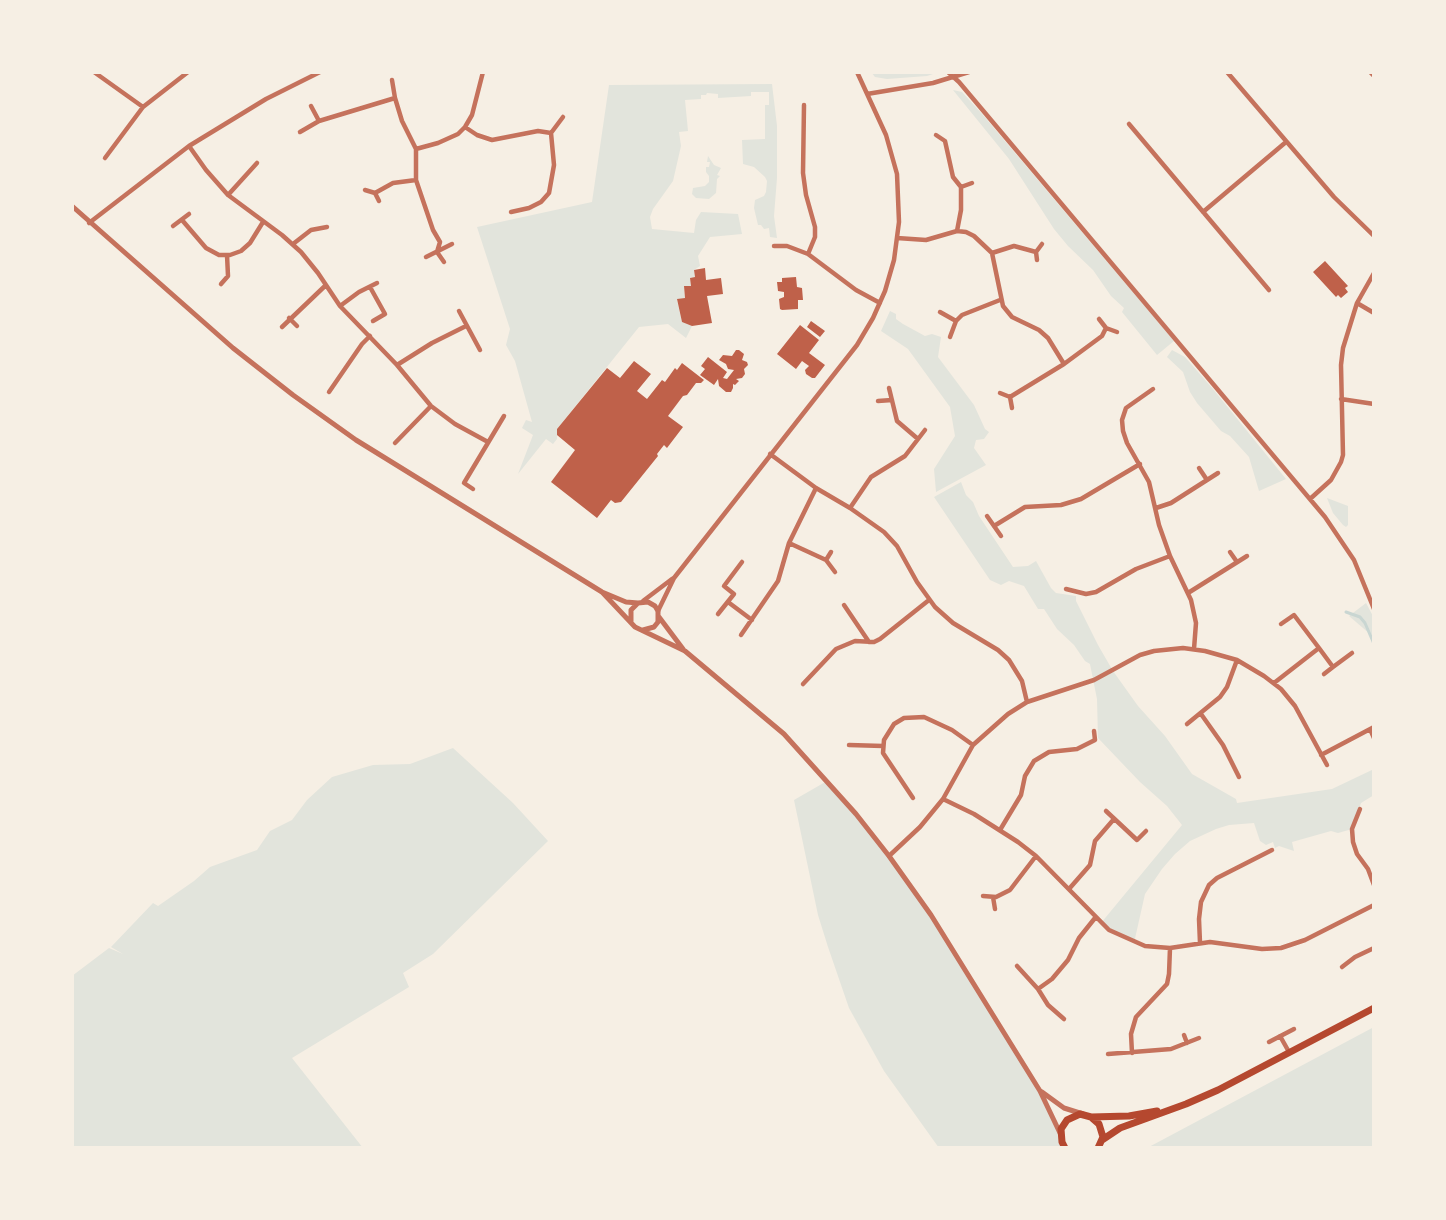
<!DOCTYPE html>
<html>
<head>
<meta charset="utf-8">
<style>
  body { margin:0 }
  #map { position:relative; width:1446px; height:1220px; overflow:hidden; background:#f6efe4; font-family:Roboto,sans-serif }
  canvas { display:block }
  .frame { position:absolute; inset:0; border:74px solid #f6efe4; pointer-events:none }
</style>
</head>
<body>
<div id="map">
<canvas width="1446" height="1220"></canvas>
<div class="frame"></div>
</div>
<script>
const ctx = document.querySelector('canvas').getContext('2d');
ctx.lineJoin = 'round';
function fillPath(path, color) { ctx.fillStyle = color; ctx.fill(path, 'evenodd'); }
const shape = rows => new Path2D(rows.map(r => 'M' + r).join(''));
function trace(path, color, width, dash) { ctx.strokeStyle = color; ctx.lineWidth = width; ctx.lineCap = dash ? 'butt' : 'round'; ctx.setLineDash(dash || []); ctx.stroke(path); }
fillPath(shape([
  [871,72,939,72,927,76,887,79,875,77],
  [772,84,777,126,777,178,774,216,777,238,770,237,769,228,764,229,761,225,758,225,754,208,755,200,764,196,766,192,767,181,765,177,754,167,743,164,742,140,765,139,765,105,769,105,769,92,751,92,751,96,718,98,718,94,707,93,706,95,701,95,701,99,685,100,688,131,679,132,681,146,673,181,653,209,650,217,652,229,694,233,696,220,701,212,738,214,742,234,710,237,698,256,700,266,694,270,695,277,690,278,691,286,684,287,685,298,677,300,682,322,692,326,686,338,668,324,639,327,557,429,557,439,553,444,546,439,518,474,533,435,522,428,526,420,532,422,515,361,506,345,510,329,477,227,592,202,609,85],
  [953,90,962,92,983,115,1174,341,1157,355,1122,312,1124,308,1111,296,1093,270,1068,246,1054,229,1009,159],
  [708,156,714,165,721,168,717,175,720,176,717,179,716,193,709,199,696,198,692,194,693,188,705,186,709,182,709,176,706,172,706,167,709,167,710,162,707,162],
  [890,311,896,314,896,319,903,324,925,336,932,334,941,337,938,357,974,405,985,429,989,432,984,439,976,440,974,448,986,465,936,492,934,469,955,436,950,407,908,349,881,331],
  [1172,350,1185,357,1213,389,1286,479,1259,491,1249,457,1230,436,1221,431,1197,403,1190,392,1183,372,1167,357],
  [961,482,966,495,973,502,979,516,1013,567,1028,566,1036,561,1051,588,1056,593,1076,596,1076,601,1098,645,1113,671,1138,706,1165,736,1192,774,1236,799,1237,803,1332,789,1374,769,1374,795,1361,803,1352,829,1338,833,1331,831,1292,842,1294,851,1279,846,1275,848,1273,842,1266,845,1260,841,1254,823,1229,825,1216,829,1190,841,1175,854,1162,869,1145,894,1134,943,1101,923,1182,825,1167,806,1140,782,1098,738,1097,699,1090,664,1085,661,1074,645,1057,629,1044,609,1038,609,1024,586,1009,581,1001,585,990,580,934,497],
  [1327,498,1348,506,1348,525,1346,527,1343,525,1333,513],
  [1366,603,1374,618,1374,644,1370,634,1349,616],
  [453,748,513,803,548,841,433,954,403,973,409,987,292,1058,363,1148,72,1148,72,976,109,948,123,954,111,947,153,903,158,906,194,881,210,867,257,850,270,831,292,820,307,800,332,777,373,765,410,764],
  [827,781,856,814,931,915,1040,1091,1062,1142,1060,1148,939,1148,884,1071,849,1008,828,947,818,915,794,800],
  [1374,1026,1374,1148,1147,1148,1374,1027]
]), '#e2e4dc');
trace(shape([
  [1346,612,1360,617,1365,623,1374,644]
]), '#c9d6d2', 3);
fillPath(shape([
  [1325,261,1348,286,1345,288,1348,292,1341,298,1338,295,1336,297,1313,272],
  [705,268,706,280,721,278,723,294,707,296,712,323,692,326,682,322,677,299,685,298,684,286,691,286,690,278,695,277,694,270],
  [796,277,797,287,802,288,803,300,798,300,798,309,782,310,780,309,779,299,784,297,784,292,778,291,777,282,782,282,782,278],
  [811,321,825,331,820,337,807,327],
  [800,325,819,340,809,353,825,365,815,378,812,378,806,374,805,370,809,366,802,361,796,369,777,354],
  [736,350,739,350,744,354,742,360,747,362,748,365,744,369,745,374,742,378,736,379,739,381,735,385,733,384,733,388,731,392,726,392,719,386,718,379,714,385,700,375,705,369,701,366,708,357,727,372,723,378,727,379,734,370,728,369,726,364,719,360,723,355,732,356],
  [634,361,651,374,637,391,647,399,662,380,665,382,675,368,677,370,682,363,704,380,701,383,696,383,687,395,683,396,668,416,683,427,667,448,664,445,657,454,658,456,621,502,615,503,611,500,597,518,551,482,575,450,557,435,557,429,607,368,620,378]
]), '#bf614a');
trace(shape([
  [94,72,143,107],
  [948,72,959,82,1325,517,1354,560,1374,609],
  [1227,72,1334,197,1374,236],
  [1370,72,1374,76],
  [392,80,395,98,402,121,416,149,416,180,433,230,440,242,437,252,444,262],
  [867,94,933,83,969,72],
  [804,105,803,173,806,195,815,227,815,237,808,254],
  [311,106,319,121],
  [1129,124,1269,290],
  [465,127,477,135,492,140,538,131,551,133],
  [300,132,319,121,395,98],
  [936,135,945,141,953,177,961,187,961,210,957,231],
  [189,146,206,170,228,195,282,235,301,252,318,273,340,306,397,365,431,406,455,424,488,442],
  [416,149,438,143,458,134,465,127,472,115,483,72],
  [105,158,143,107,188,72],
  [961,187,972,183],
  [365,190,375,193,393,183,416,180],
  [375,193,379,201],
  [228,195,257,163],
  [511,212,529,208,541,202,549,193,554,165,551,133,563,117],
  [1203,212,1286,142],
  [182,220,206,248,219,255,230,255,241,251,250,243,263,222],
  [89,223,189,146,266,99,320,72],
  [173,226,189,214],
  [897,238,926,240,957,231,966,232,974,236,992,253,1003,306,1012,317,1039,330,1048,338,1064,364],
  [293,244,311,230,327,227],
  [774,246,787,246,808,254,856,290,880,303],
  [992,253,1014,246,1036,252],
  [426,257,452,244],
  [1037,260,1036,252,1042,244],
  [221,284,228,276,227,255],
  [370,287,385,314,373,321],
  [1357,303,1374,313],
  [340,306,359,292,377,283],
  [459,311,480,350],
  [940,312,956,321],
  [289,318,297,326],
  [1099,319,1106,328,1117,332],
  [282,327,326,285],
  [950,337,956,321,962,315,1000,300],
  [397,365,432,343,466,326],
  [889,388,897,421,918,439],
  [1153,389,1126,408,1122,420,1123,431,1127,443,1149,482,1159,525,1170,556,1191,600,1196,623,1194,649],
  [329,392,362,344,370,336],
  [1000,393,1010,397,1012,408],
  [1010,397,1064,364,1102,336,1106,328],
  [1341,399,1374,404],
  [878,401,892,400],
  [395,443,431,406],
  [770,454,816,488,850,508,884,532,897,546,917,582,935,607,953,623,998,650,1009,660,1022,681,1027,702],
  [1199,468,1207,480],
  [473,489,464,483,504,416],
  [1310,499,1331,480,1341,462,1343,455,1341,365,1343,348,1357,303,1374,273],
  [850,508,871,477,905,456,925,430],
  [1156,508,1171,503,1218,473],
  [987,516,1001,536],
  [994,526,1025,507,1061,505,1081,499,1140,464],
  [789,543,826,560,835,572],
  [1230,552,1237,562],
  [826,560,831,552],
  [1066,589,1086,594,1096,592,1136,569,1170,556],
  [1188,593,1247,556],
  [643,601,672,579],
  [728,602,752,620],
  [844,605,869,642],
  [658,611,674,578,857,345,873,318,885,291,894,260,899,222,897,174,886,135,857,72],
  [718,614,734,594,724,586,742,562],
  [741,635,778,581,789,543,816,488],
  [1319,648,1333,667,1352,653],
  [1324,674,1333,667],
  [1274,683,1319,648,1294,615,1281,624],
  [803,684,836,649,855,641,874,642,880,639,929,600],
  [1201,714,1223,745,1239,777],
  [1187,724,1220,697,1227,687,1237,660],
  [1370,729,1374,738],
  [849,745,883,746],
  [1321,755,1374,727],
  [913,798,883,753,884,740,894,724,904,718,924,717,952,730,973,745],
  [943,799,974,814,1018,842,1036,856,1109,930,1145,946,1170,948,1210,942,1262,949,1281,948,1305,940,1374,905],
  [1360,809,1352,829,1353,842,1357,854,1368,869,1374,885],
  [1106,811,1137,840,1146,831],
  [1000,830,1021,795,1025,776,1034,761,1049,752,1077,749,1095,740,1094,731],
  [889,856,920,827,943,799,973,745,1008,714,1027,702,1094,680,1140,655,1154,651,1183,648,1205,651,1237,660,1264,676,1281,689,1295,706,1327,765],
  [1069,889,1090,865,1095,841,1114,819],
  [983,896,996,897,1010,890,1036,856],
  [993,897,995,909],
  [1200,943,1199,919,1201,902,1209,885,1217,878,1272,850],
  [1017,966,1038,989,1048,1005,1064,1019],
  [1342,967,1355,957,1374,948],
  [1038,989,1052,979,1068,960,1079,938,1095,918],
  [1184,1035,1187,1043],
  [1280,1036,1289,1052],
  [1269,1042,1294,1029],
  [1132,1053,1131,1034,1136,1017,1167,984,1169,974,1170,948],
  [1108,1054,1171,1049,1199,1038]
]), '#c5725c', 4.5);
trace(shape([
  [72,206,233,348,293,395,356,440,602,592,626,602,638,603],
  [602,592,635,627,685,651,784,734,856,814,889,856,931,915,1040,1091,1060,1133],
  [659,617,683,649],
  [631,621,631,610,638,603,648,602,655,606,658,611,658,622,654,627,643,630],
  [1042,1092,1064,1108,1083,1114]
]), '#c5725c', 5);
trace(shape([
  [1091,1117,1129,1116,1157,1111],
  [1102,1140,1120,1128,1186,1104,1218,1090,1374,1008],
  [1065,1148,1062,1142,1061,1129,1067,1120,1080,1114,1091,1117,1099,1124,1103,1137,1098,1148]
]), '#b5482f', 7);
</script>
</body>
</html>
